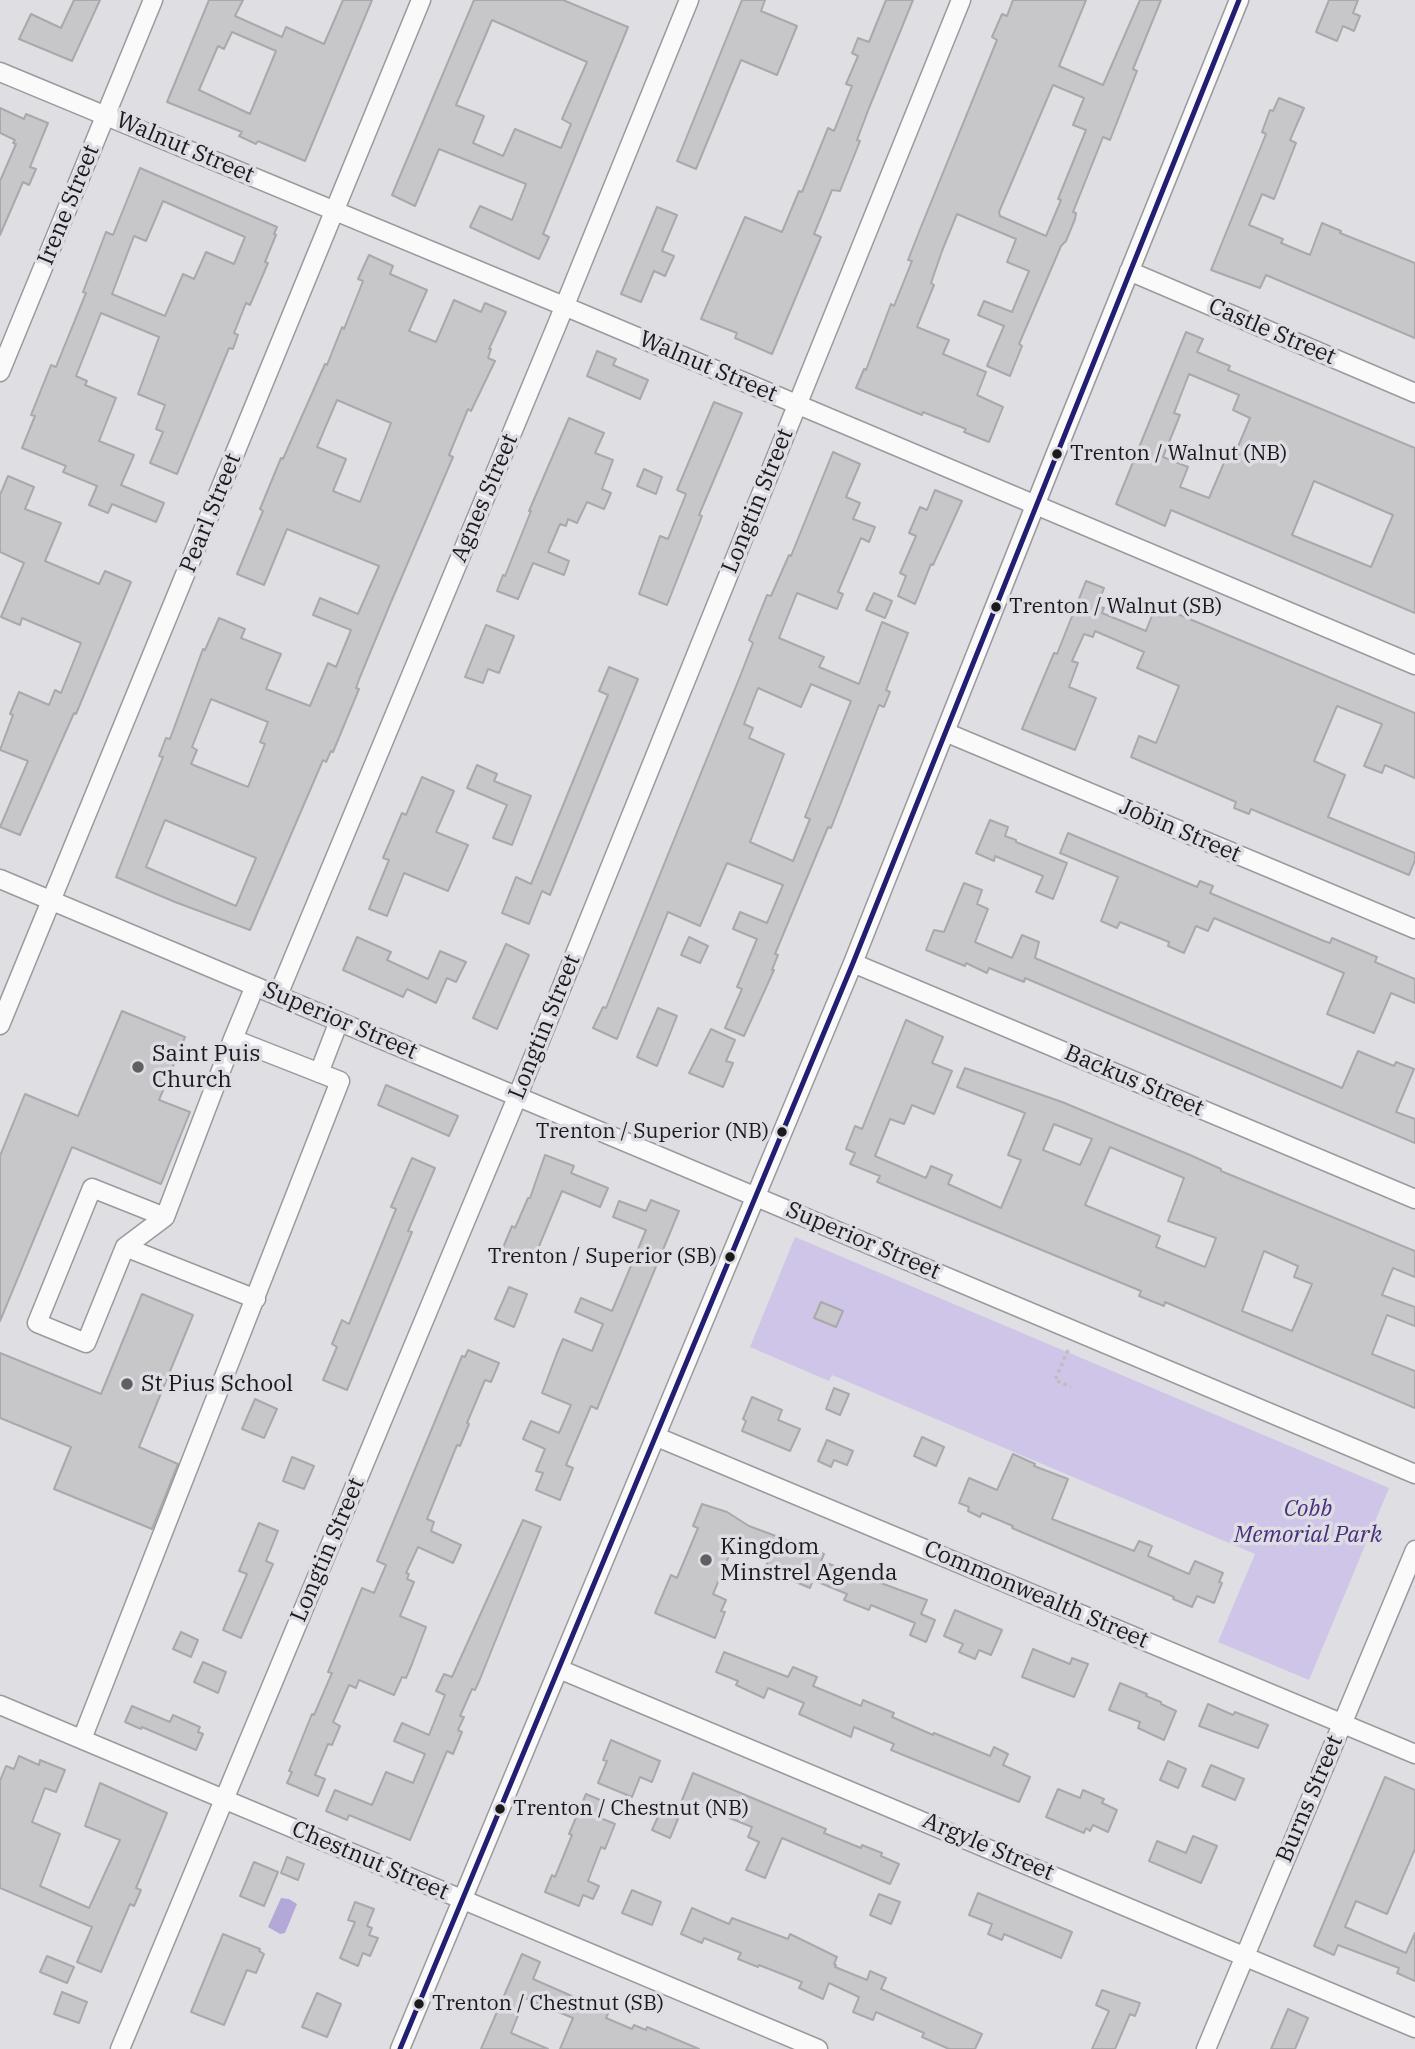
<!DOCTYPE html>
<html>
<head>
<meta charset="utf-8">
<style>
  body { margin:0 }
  canvas { display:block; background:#dfdee2 }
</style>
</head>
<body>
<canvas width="1415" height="2049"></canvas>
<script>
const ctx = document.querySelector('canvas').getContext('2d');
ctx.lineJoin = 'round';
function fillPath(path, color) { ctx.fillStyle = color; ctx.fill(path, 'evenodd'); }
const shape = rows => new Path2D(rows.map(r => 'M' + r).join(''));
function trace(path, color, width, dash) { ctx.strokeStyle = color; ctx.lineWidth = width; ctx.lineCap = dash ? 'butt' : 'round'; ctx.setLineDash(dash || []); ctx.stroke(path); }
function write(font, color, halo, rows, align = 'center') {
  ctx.font = font + ' "IBM Plex Serif",serif'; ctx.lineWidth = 7; ctx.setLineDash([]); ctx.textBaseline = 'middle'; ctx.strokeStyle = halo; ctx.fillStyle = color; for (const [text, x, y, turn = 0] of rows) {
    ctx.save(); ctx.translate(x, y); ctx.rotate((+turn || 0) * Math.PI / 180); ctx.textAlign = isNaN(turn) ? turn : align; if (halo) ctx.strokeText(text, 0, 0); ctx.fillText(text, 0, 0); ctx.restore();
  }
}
fillPath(shape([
  [795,1237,1389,1488,1309,1680,1218,1642,1255,1554,832,1375,829,1381,750,1347]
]), '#cec5e8');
fillPath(shape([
  [281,1898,289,1899,297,1904,285,1933,280,1934,268,1927]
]), '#b4a8d8');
const building = shape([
  [74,0,100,0,72,61,19,39,31,14,61,28,74,0],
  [209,0,243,0,235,16,282,37,286,27,324,44,343,0,372,0,305,161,258,141,256,144,239,136,242,132,167,102,209,0],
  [232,32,276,51,250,114,199,90,218,46,224,49,232,32],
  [474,0,563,0,628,27,543,234,549,237,539,259,470,227,480,206,512,220,526,184,439,149,415,206,392,195,474,0],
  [492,20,587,62,562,119,571,124,561,148,515,129,503,156,473,143,484,116,456,105,492,20],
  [742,0,765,0,761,11,797,26,777,75,741,60,696,169,677,161,742,0],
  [886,0,913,0,869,108,857,140,860,141,840,191,832,190,814,234,821,237,772,354,735,338,737,333,701,319,745,217,782,232,799,191,802,192,828,128,834,131,852,86,846,84,858,56,852,53,858,38,869,42,886,0],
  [1013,0,1086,0,1059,66,1103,85,1140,0,1161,0,1133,69,1137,71,1110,140,1103,137,1073,212,1076,213,1075,219,1066,241,1061,246,1019,344,1022,346,1010,376,987,366,1004,326,978,315,984,301,1012,312,1029,271,1007,262,1016,239,957,214,942,251,931,283,934,285,917,327,949,340,943,354,986,372,977,395,1003,407,989,442,964,432,966,429,923,412,922,415,856,388,864,369,866,370,891,304,894,306,912,261,908,260,921,227,997,40,992,37,1002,14,1007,16,1013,0],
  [1053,85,1084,98,1073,125,1086,130,1058,199,1061,200,1046,236,1000,216,999,212,1053,85],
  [1329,0,1358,0,1353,13,1360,16,1354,31,1343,26,1337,41,1316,32,1329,0],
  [1279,98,1304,108,1290,140,1296,143,1274,199,1262,194,1249,225,1283,239,1281,243,1310,255,1322,223,1341,231,1340,233,1415,263,1415,338,1266,275,1260,288,1211,270,1266,134,1262,132,1270,110,1273,111,1279,98],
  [0,108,24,119,26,114,48,123,30,167,36,169,29,185,23,182,0,235,0,181,16,144,13,143,15,140,0,133,0,108],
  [140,168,277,227,274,234,276,235,265,262,268,263,250,305,246,303,234,333,238,335,233,349,229,348,177,474,150,463,163,432,156,429,165,405,138,394,159,337,101,313,76,376,87,381,85,385,116,398,99,441,134,455,121,485,164,503,156,522,112,504,108,513,89,505,97,486,63,472,66,466,22,448,35,416,31,415,51,365,56,367,60,357,86,293,83,292,106,232,113,235,140,168],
  [163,201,245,237,234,264,206,252,194,279,183,274,165,316,112,294,134,236,146,241,163,201],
  [657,207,677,215,662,251,674,256,665,276,654,271,641,302,621,294,657,207],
  [369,255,393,266,390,274,427,290,409,331,436,342,454,300,481,312,485,303,506,312,489,349,491,349,488,358,495,361,471,411,468,409,449,455,453,457,391,602,360,677,356,688,359,689,333,752,331,751,326,762,323,760,250,930,175,902,116,877,163,757,159,756,166,738,170,739,203,649,205,650,219,618,245,629,241,638,281,654,266,689,310,706,328,663,336,667,351,630,313,615,320,598,358,614,379,566,287,529,264,585,237,574,263,511,260,509,281,458,283,459,325,364,327,365,342,327,344,329,363,281,358,279,369,255],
  [337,400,391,423,360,502,333,491,346,459,317,447,337,400],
  [211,699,268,722,260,742,265,744,248,787,191,764,197,750,192,747,211,699],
  [165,820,256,858,236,906,146,867,165,820],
  [1186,332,1203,339,1197,352,1230,366,1228,370,1415,448,1415,613,1171,510,1165,526,1116,504,1186,332],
  [1189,374,1239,395,1233,410,1250,418,1232,461,1226,458,1209,498,1180,487,1188,467,1163,457,1180,415,1174,413,1189,374],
  [1314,481,1393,515,1371,567,1292,535,1314,481],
  [597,351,616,359,613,365,648,380,640,399,587,376,597,351],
  [714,402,742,413,699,515,702,516,667,605,639,594,660,536,668,539,686,494,677,490,714,402],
  [569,418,604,433,595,453,613,460,602,489,611,493,604,509,587,502,577,523,568,519,566,526,560,524,548,552,569,561,564,575,533,563,518,599,497,591,503,575,505,576,531,511,529,511,569,418],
  [833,452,860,464,846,497,860,503,853,519,875,527,869,542,861,538,838,592,843,594,837,609,797,593,779,638,824,657,819,667,859,684,882,622,908,633,886,690,890,692,884,707,879,705,831,828,828,827,775,954,778,955,772,970,774,970,744,1036,725,1028,742,989,737,987,757,939,733,929,740,912,767,923,783,885,727,863,700,926,668,912,617,1039,593,1028,603,1007,606,1008,741,674,753,643,749,640,767,595,771,596,789,555,791,556,833,452],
  [811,684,851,701,805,817,810,819,793,861,750,842,784,754,749,738,753,728,744,724,758,688,801,707,811,684],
  [644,469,662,477,656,494,637,486,644,469],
  [8,476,34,487,25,509,61,523,45,561,99,584,105,571,131,582,76,714,74,713,20,835,0,827,28,761,0,750,13,715,10,714,19,692,49,705,55,690,61,693,81,643,22,618,20,625,1,617,24,563,0,552,0,495,8,476],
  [935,490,962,501,933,565,931,564,915,604,898,596,906,576,900,573,916,536,909,533,920,507,927,510,935,490],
  [1086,581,1104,588,1097,606,1104,608,1102,613,1146,631,1156,605,1415,713,1415,778,1385,765,1382,773,1364,766,1382,724,1337,706,1314,761,1345,775,1328,817,1415,853,1415,860,1409,875,1251,809,1249,814,1234,808,1236,802,1131,757,1139,736,1156,743,1179,686,1137,668,1144,652,1095,631,1093,637,1084,634,1072,661,1078,663,1069,687,1096,698,1075,750,1022,729,1054,653,1057,654,1086,581],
  [874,593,892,601,885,618,866,610,874,593],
  [486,625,514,636,499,673,488,669,483,683,465,677,486,625],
  [609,667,638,679,550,895,542,891,529,924,502,913,516,877,531,884,608,695,599,691,609,667],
  [477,765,497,774,494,781,531,796,512,845,493,838,507,805,467,788,477,765],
  [422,777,454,791,436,832,468,845,448,891,404,873,387,916,369,909,389,860,383,858,402,813,406,815,422,777],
  [990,820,1008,827,1005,836,1016,840,1016,842,1067,863,1053,899,1036,892,1043,876,995,856,994,861,976,853,990,820],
  [1068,833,1197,887,1200,881,1213,886,1210,893,1324,941,1330,943,1332,938,1377,957,1375,962,1415,979,1415,1003,1391,993,1374,1033,1327,1014,1344,973,1214,918,1208,931,1196,926,1184,953,1168,946,1169,942,1120,922,1117,928,1101,921,1118,877,1060,853,1068,833],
  [964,883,982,890,977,904,988,909,975,942,1012,958,1022,935,1039,942,1035,958,1342,1088,1358,1051,1394,1066,1396,1062,1414,1069,1396,1112,1415,1119,1415,1143,1025,978,1024,982,989,968,987,973,966,963,965,966,926,950,934,930,944,932,964,883],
  [357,937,391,952,387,960,428,979,440,951,466,962,456,982,447,978,436,1003,407,989,403,997,343,970,357,937],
  [689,937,708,946,700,963,681,955,689,937],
  [506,944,529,955,497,1029,473,1018,506,944],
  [658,1008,677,1016,657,1066,637,1057,658,1008],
  [122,1011,185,1037,159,1100,190,1112,161,1184,72,1147,0,1321,0,1156,25,1094,78,1116,122,1011],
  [906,1020,943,1037,932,1063,952,1071,934,1114,912,1105,904,1124,890,1119,875,1156,926,1178,931,1166,952,1175,948,1184,1001,1208,1021,1160,1008,1155,1025,1113,957,1087,965,1068,1062,1102,1190,1155,1221,1169,1221,1171,1415,1251,1415,1277,1393,1268,1382,1295,1415,1307,1415,1326,1387,1315,1372,1354,1415,1371,1415,1408,1165,1302,1164,1306,1139,1296,1141,1291,877,1182,880,1176,850,1164,855,1153,846,1149,855,1126,862,1129,906,1020],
  [1054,1124,1092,1139,1080,1165,1043,1150,1054,1124],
  [1110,1147,1184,1178,1168,1221,1216,1238,1205,1267,1156,1247,1160,1236,1085,1205,1110,1147],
  [1264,1251,1298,1266,1294,1277,1312,1284,1292,1331,1242,1311,1264,1251],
  [711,1029,735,1040,726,1061,733,1063,723,1087,689,1073,711,1029],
  [386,1085,458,1116,449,1136,378,1105,386,1085],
  [545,1155,574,1166,571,1173,608,1188,600,1207,562,1191,532,1263,502,1250,512,1226,515,1228,528,1198,530,1198,545,1155],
  [412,1158,435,1168,408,1231,412,1232,347,1390,323,1380,337,1347,332,1344,342,1320,349,1324,396,1209,391,1207,412,1158],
  [651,1200,679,1211,597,1409,591,1406,566,1465,573,1468,560,1500,536,1490,543,1473,536,1471,545,1449,523,1439,531,1421,559,1433,571,1405,542,1393,557,1353,563,1339,592,1351,603,1324,575,1312,581,1298,612,1311,646,1230,613,1217,619,1201,646,1211,651,1200],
  [509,1287,527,1294,514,1327,495,1319,509,1287],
  [142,1294,193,1315,139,1447,178,1464,152,1529,54,1489,71,1447,0,1418,0,1353,101,1394,142,1294],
  [821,1302,843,1311,836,1327,814,1318,821,1302],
  [468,1350,499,1363,491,1382,485,1380,467,1423,469,1424,460,1446,457,1445,427,1519,434,1522,431,1531,461,1545,453,1563,418,1547,406,1573,409,1574,407,1579,414,1582,400,1616,426,1627,412,1664,406,1678,402,1677,394,1695,359,1680,356,1688,349,1685,333,1722,340,1726,332,1745,328,1744,315,1775,325,1779,318,1796,287,1783,292,1772,289,1771,312,1714,314,1715,332,1673,328,1672,362,1588,374,1593,386,1565,377,1561,462,1356,465,1357,468,1350],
  [834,1388,849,1394,840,1415,826,1409,834,1388],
  [752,1397,782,1410,778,1420,800,1429,790,1451,742,1431,746,1421,743,1419,752,1397],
  [255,1399,277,1409,264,1438,242,1429,255,1399],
  [922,1437,944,1447,936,1466,914,1456,922,1437],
  [827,1440,853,1451,847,1465,834,1460,831,1467,818,1461,827,1440],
  [1013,1454,1035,1464,1034,1466,1068,1479,1052,1519,1134,1551,1139,1541,1152,1546,1148,1556,1189,1574,1195,1561,1223,1573,1219,1582,1222,1583,1214,1603,1197,1596,1192,1607,1173,1599,1174,1597,1012,1528,1013,1526,982,1513,980,1517,968,1511,969,1507,959,1503,969,1478,997,1490,1013,1454],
  [292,1457,314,1466,304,1489,283,1481,292,1457],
  [702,1504,727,1512,749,1526,824,1554,821,1561,927,1600,921,1614,935,1620,926,1642,910,1635,915,1623,871,1605,869,1610,844,1600,847,1594,813,1580,810,1588,765,1569,770,1556,735,1541,713,1594,726,1600,721,1611,725,1612,715,1638,655,1613,671,1575,677,1578,698,1528,693,1526,702,1504],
  [523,1520,541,1527,480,1679,475,1690,472,1689,460,1716,464,1717,458,1730,462,1732,453,1754,447,1751,410,1840,349,1815,347,1820,326,1811,335,1790,372,1805,386,1772,413,1783,425,1754,394,1741,402,1723,429,1735,445,1695,436,1691,444,1674,452,1677,523,1520],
  [259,1523,278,1531,266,1561,273,1564,241,1638,223,1630,247,1574,239,1571,259,1523],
  [955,1610,1002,1630,991,1655,979,1650,975,1659,959,1652,963,1644,944,1636,955,1610],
  [181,1632,198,1640,191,1657,173,1649,181,1632],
  [1033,1649,1070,1664,1072,1658,1088,1664,1074,1697,1022,1677,1033,1649],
  [724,1652,788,1677,793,1667,817,1677,813,1686,861,1706,863,1700,894,1713,892,1717,933,1735,934,1733,990,1756,994,1747,1008,1754,1003,1765,1030,1777,1019,1802,891,1750,894,1744,854,1727,851,1737,799,1714,804,1703,768,1688,764,1698,736,1685,738,1681,716,1672,724,1652],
  [203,1662,226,1672,218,1693,194,1682,203,1662],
  [1120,1683,1147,1694,1146,1696,1161,1702,1161,1704,1176,1711,1164,1740,1138,1728,1140,1722,1109,1710,1120,1683],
  [1208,1704,1233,1715,1235,1712,1268,1725,1258,1748,1199,1726,1208,1704],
  [132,1706,170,1722,173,1715,200,1727,198,1732,203,1734,196,1750,142,1727,141,1729,125,1722,132,1706],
  [611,1740,660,1761,652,1782,640,1777,632,1797,598,1783,607,1761,603,1760,611,1740],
  [19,1756,39,1765,40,1760,65,1770,56,1792,45,1788,32,1822,60,1834,40,1886,89,1908,120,1840,85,1826,100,1783,167,1813,136,1888,141,1890,134,1906,130,1904,101,1972,77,1962,92,1927,0,1888,0,1781,6,1766,14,1769,19,1756],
  [1168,1761,1186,1769,1178,1788,1160,1780,1168,1761],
  [1211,1765,1244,1779,1235,1800,1202,1786,1211,1765],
  [693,1773,826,1829,824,1833,861,1848,862,1845,882,1853,881,1856,899,1864,890,1884,782,1838,765,1878,746,1870,759,1842,748,1837,752,1827,697,1805,692,1816,678,1810,693,1773],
  [1385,1777,1415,1790,1415,1849,1387,1914,1356,1901,1345,1927,1406,1953,1415,1933,1415,1981,1397,1973,1399,1968,1338,1945,1334,1955,1314,1946,1385,1777],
  [1058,1789,1080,1798,1083,1790,1104,1799,1102,1803,1117,1810,1108,1832,1093,1825,1090,1831,1086,1828,1084,1833,1046,1817,1058,1789],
  [586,1794,605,1802,598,1817,615,1824,605,1849,601,1847,588,1881,599,1886,593,1899,583,1895,579,1906,545,1892,552,1875,555,1877,572,1835,569,1834,586,1794],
  [660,1812,678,1819,670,1838,652,1830,660,1812],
  [1193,1836,1217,1846,1201,1883,1149,1861,1157,1841,1186,1853,1193,1836],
  [287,1857,304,1864,298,1880,281,1873,287,1857],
  [254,1862,278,1872,264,1906,240,1896,254,1862],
  [632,1890,661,1902,652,1925,622,1913,632,1890],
  [978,1893,1072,1932,1061,1958,1004,1934,1002,1940,988,1934,992,1924,969,1915,978,1893],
  [879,1894,900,1902,891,1924,870,1915,879,1894],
  [355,1902,374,1909,367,1926,372,1928,369,1935,378,1938,370,1956,363,1953,358,1966,340,1958,355,1922,348,1920,355,1902],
  [692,1908,729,1924,732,1918,788,1939,790,1934,837,1957,834,1964,836,1965,835,1967,867,1980,870,1971,886,1978,881,1989,982,2034,975,2049,949,2049,922,2037,924,2033,876,2012,873,2020,853,2012,859,1997,829,1983,823,1999,799,1988,802,1982,759,1965,758,1967,738,1959,741,1953,704,1938,702,1943,681,1934,692,1908],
  [223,1934,260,1949,259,1951,264,1954,256,1973,247,1970,224,2025,191,2012,223,1934],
  [522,1954,540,1962,533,1979,581,2000,582,1997,610,2009,606,2018,632,2029,634,2025,646,2030,647,2027,699,2049,560,2049,573,2018,525,1998,511,2033,548,2049,481,2049,522,1954],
  [47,1956,74,1967,67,1983,40,1972,47,1956],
  [1102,1990,1140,2003,1135,2016,1130,2014,1115,2049,1092,2049,1109,2011,1096,2005,1102,1990],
  [62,1992,87,2002,79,2023,54,2014,62,1992],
  [317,1993,341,2004,327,2037,302,2027,317,1993],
  [1288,2009,1308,2018,1295,2049,1271,2049,1288,2009]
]);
fillPath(building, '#c7c6c9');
trace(building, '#a9a9ab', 2);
const minor = shape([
  [0,72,564,306,1415,665],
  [1129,271,1415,393],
  [0,372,153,0],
  [945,732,1415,929],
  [0,879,1415,1474],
  [853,963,1415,1199],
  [278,995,556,327,689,0],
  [0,1025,421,0],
  [233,1039,255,986],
  [319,1073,339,1021],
  [125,1247,256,1299],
  [657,1437,1415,1754],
  [559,1669,1415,2028],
  [0,1705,818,2049],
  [82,1739,340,1081,233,1039,165,1217,92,1188,37,1323,86,1343,125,1247,165,1217],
  [120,2049,518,1095,961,0],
  [400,2049,853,963,1056,453,1239,0],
  [1206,2049,1415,1550]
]);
trace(minor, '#9a999c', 21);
trace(shape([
  [1068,1350,1055,1380,1071,1387]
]), '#bebec0', 3.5, [3.5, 3.5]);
trace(minor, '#fafafb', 18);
trace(shape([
  [400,2049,853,963,1239,0]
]), '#221e72', 5);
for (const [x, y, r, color] of [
  [1057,454,6,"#1b1b1d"],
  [996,607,6,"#1b1b1d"],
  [138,1067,7,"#605f62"],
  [782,1132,6,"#1b1b1d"],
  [730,1257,6,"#1b1b1d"],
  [127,1384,7,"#605f62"],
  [706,1560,7,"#605f62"],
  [500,1809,6,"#1b1b1d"],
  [419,2004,6,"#1b1b1d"]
]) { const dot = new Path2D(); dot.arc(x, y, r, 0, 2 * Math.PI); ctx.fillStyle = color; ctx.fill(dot); trace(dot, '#dedde3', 2.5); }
write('21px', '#1b1b1d', '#dedde3', [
  ["Trenton / Walnut (NB)",1070,454],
  ["Trenton / Walnut (SB)",1009,607],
  ["Trenton / Superior (NB)",769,1132,"right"],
  ["Trenton / Superior (SB)",717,1257,"right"],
  ["Trenton / Chestnut (NB)",513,1809],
  ["Trenton / Chestnut (SB)",432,2004]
], 'left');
write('23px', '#1b1b1d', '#dedde3', [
  ["Walnut Street",185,148,23],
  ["Irene Street",69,205,-68],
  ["Castle Street",1272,332,23],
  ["Walnut Street",708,367,23],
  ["Agnes Street",485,498,-67],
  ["Longtin Street",758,501,-68],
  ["Pearl Street",211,513,-68],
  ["Jobin Street",1180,831,23],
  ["Superior Street",340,1021,23],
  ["Longtin Street",545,1027,-68],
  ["Backus Street",1134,1081,23],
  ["Superior Street",863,1241,23],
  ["Longtin Street",328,1550,-67],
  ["Commonwealth Street",1036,1595,23],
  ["Burns Street",1310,1799,-67],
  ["Argyle Street",988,1847,23],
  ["Chestnut Street",370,1861,23]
]);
write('23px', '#1b1b1d', '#dedde3', [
  ["Saint Puis",152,1054],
  ["Church",152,1080],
  ["St Pius School",141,1384],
  ["Kingdom",720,1547],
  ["Minstrel Agenda",720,1573]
], 'left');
write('italic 23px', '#492e7d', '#dedde3', [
  ["Cobb",1308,1509],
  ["Memorial Park",1308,1535]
]);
</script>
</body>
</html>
